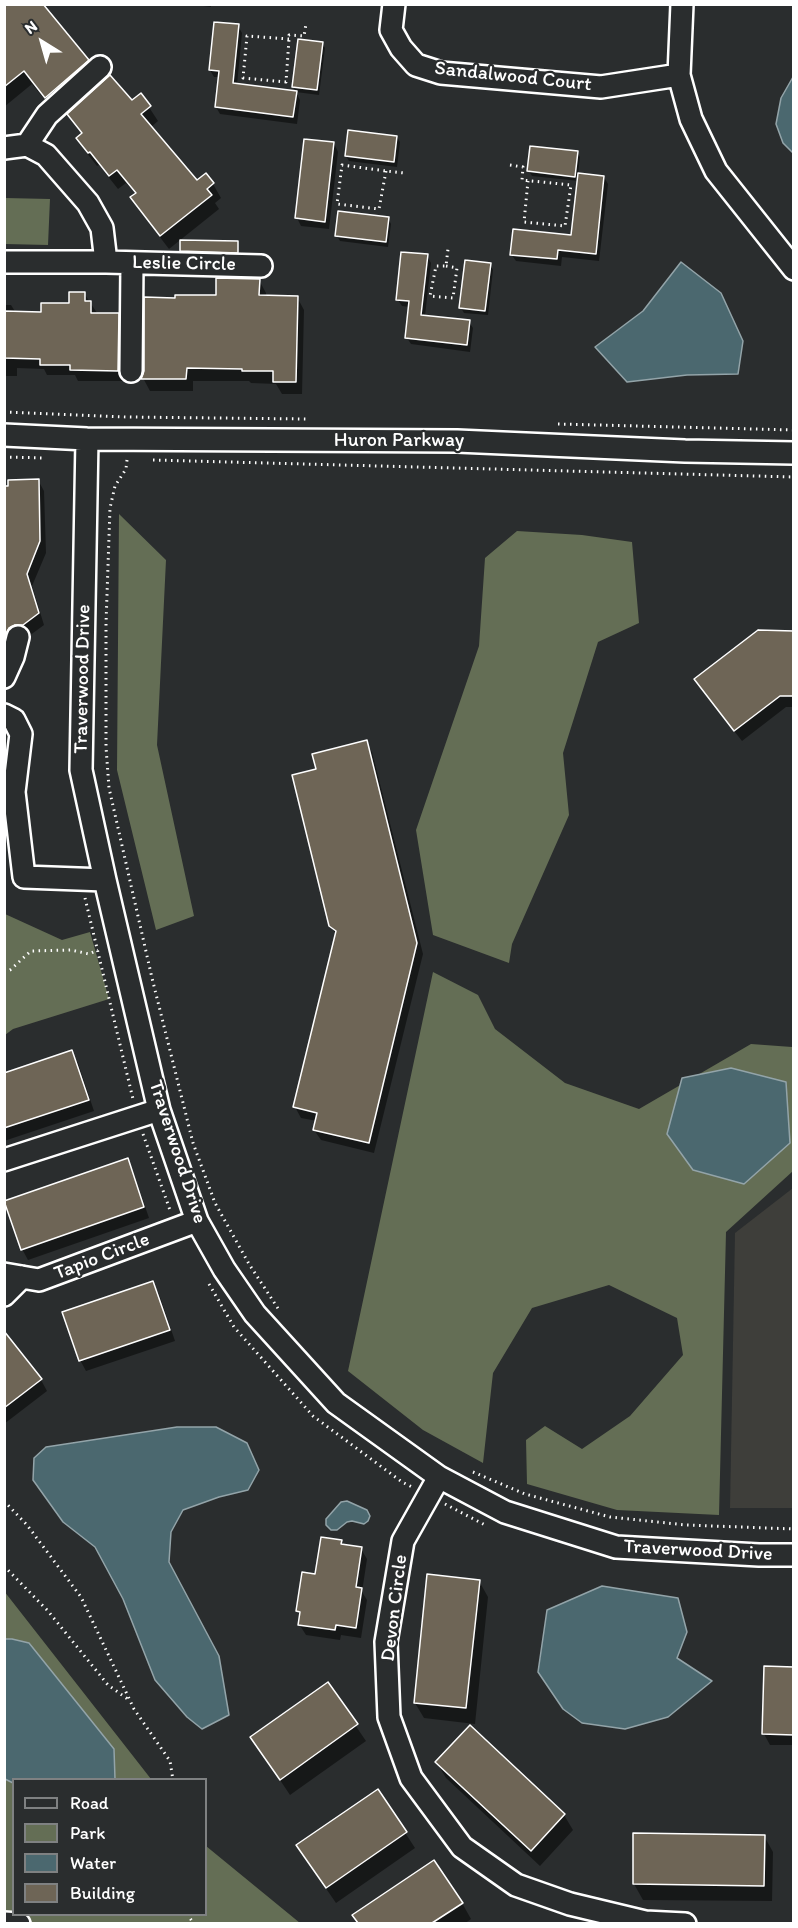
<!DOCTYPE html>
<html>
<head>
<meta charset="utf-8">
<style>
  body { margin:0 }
  #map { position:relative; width:798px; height:1928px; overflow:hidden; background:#2a2d2e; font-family:Itim,sans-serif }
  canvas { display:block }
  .frame { position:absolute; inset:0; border:6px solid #fff; pointer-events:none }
  .legend { position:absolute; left:12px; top:1778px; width:195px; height:138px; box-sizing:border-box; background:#2a2d2e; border:2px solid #7f8182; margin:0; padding:8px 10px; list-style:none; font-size:18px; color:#fff }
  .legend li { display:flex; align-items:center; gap:12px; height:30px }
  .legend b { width:30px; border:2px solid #7f8182 }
  .north { position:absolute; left:12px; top:12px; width:60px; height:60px; -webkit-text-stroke:4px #2a2d2e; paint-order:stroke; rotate:323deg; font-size:16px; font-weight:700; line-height:24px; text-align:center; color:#fff }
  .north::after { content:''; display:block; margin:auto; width:21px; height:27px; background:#fff; clip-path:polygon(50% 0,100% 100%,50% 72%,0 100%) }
</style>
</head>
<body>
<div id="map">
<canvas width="798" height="1928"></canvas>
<div class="frame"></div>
<ul class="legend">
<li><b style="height:8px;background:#2a2d2e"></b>Road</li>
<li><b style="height:16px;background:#646e55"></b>Park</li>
<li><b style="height:16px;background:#4b686f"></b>Water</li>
<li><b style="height:16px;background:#6e6556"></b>Building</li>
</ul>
<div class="north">N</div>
</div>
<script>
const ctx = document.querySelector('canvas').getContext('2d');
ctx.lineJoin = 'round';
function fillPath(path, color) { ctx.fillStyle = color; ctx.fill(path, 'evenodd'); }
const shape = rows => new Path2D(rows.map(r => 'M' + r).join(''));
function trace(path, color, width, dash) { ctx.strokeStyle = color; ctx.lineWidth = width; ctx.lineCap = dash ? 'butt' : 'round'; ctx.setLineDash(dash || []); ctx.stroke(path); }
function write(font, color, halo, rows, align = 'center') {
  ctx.font = font + ' Itim,sans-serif'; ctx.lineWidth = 4.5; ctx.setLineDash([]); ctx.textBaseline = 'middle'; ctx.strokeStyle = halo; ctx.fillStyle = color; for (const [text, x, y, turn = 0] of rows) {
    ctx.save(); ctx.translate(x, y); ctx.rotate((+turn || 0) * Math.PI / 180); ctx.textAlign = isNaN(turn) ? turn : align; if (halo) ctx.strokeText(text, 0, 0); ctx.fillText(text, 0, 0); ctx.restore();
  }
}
fillPath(shape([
  [793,1188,793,1508,730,1508,735,1233]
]), '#3e3e3a');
fillPath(shape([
  [5,198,50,199,48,245,5,244],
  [119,514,166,560,157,745,194,916,156,930,117,770],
  [517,531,582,535,632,542,639,623,598,642,563,753,569,815,512,944,509,963,433,935,416,830,479,646,485,558],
  [5,914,62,940,90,932,109,999,13,1029,5,1035],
  [433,972,478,995,495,1029,565,1083,639,1109,751,1044,792,1047,794,1049,793,1171,726,1232,719,1515,617,1510,527,1484,526,1440,545,1426,582,1449,630,1416,683,1355,677,1318,609,1285,532,1308,493,1373,483,1463,423,1430,348,1371],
  [4,1591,151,1779,14,1780,14,1914,206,1914,206,1846,300,1923,5,1923]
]), '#646e55');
const water = shape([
  [793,77,793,153,783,143,776,124,781,98,793,77],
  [681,262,721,293,743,341,738,374,687,375,627,382,595,347,643,311,681,262],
  [731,1068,786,1082,790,1143,744,1184,693,1170,667,1134,682,1078,731,1068],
  [177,1427,216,1427,247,1443,259,1470,248,1490,219,1497,183,1510,171,1532,169,1562,219,1656,229,1715,202,1729,187,1717,155,1680,123,1599,95,1547,63,1522,33,1480,34,1458,46,1447,177,1427],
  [347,1501,367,1510,370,1516,368,1521,364,1524,352,1521,347,1522,337,1530,331,1530,326,1525,326,1519,341,1502,347,1501],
  [602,1586,678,1598,687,1632,677,1658,712,1681,668,1717,625,1729,582,1723,563,1709,538,1672,547,1610,602,1586],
  [5,1639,12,1639,29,1643,114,1749,115,1779,14,1780,13,1783,5,1779,5,1639]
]);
fillPath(water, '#4b686f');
trace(water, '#93a4a9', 1.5);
fillPath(shape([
  [188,4,211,4,211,7],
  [4,9,88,60,96,74,54,111,32,84,4,107],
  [238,26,242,33,237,85,296,93,300,100,297,124,220,114,216,107,220,77,214,77,210,70],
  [322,43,325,48,319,95,296,92,293,87],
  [141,95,158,121,151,127,197,182,213,184,221,198,215,203,219,209,169,249,140,211,132,197,136,194,126,183,118,189,99,165,97,166,86,152,77,138,82,134,69,114,132,103],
  [397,137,400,142,397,167,349,161,346,156],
  [334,143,338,152,329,229,301,226,297,218],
  [577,152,580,157,578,174,604,177,608,184,599,261,562,257,561,266,516,261,511,254,572,237,579,181,532,176,529,171],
  [388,218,391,224,388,247,340,241,337,236],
  [238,243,239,254,183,253,182,251],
  [427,256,431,263,425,316,469,322,473,328,470,352,411,344,407,338,410,307,402,306,398,300],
  [490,264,493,270,488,315,464,313,461,308],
  [259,280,266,293,266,297,297,297,304,310,302,394,282,394,276,384,251,383,249,381,193,381,193,391,150,391,143,378,176,299,217,296],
  [84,293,97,313,118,315,124,326,124,381,78,381,75,375,47,375,44,369,17,368,17,376,4,376,4,305,11,305,16,313,42,313,71,304],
  [38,480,44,491,46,553,32,586,44,625,29,636,22,635,11,648,6,639,4,616],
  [794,632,794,707,786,707,742,741,702,690,696,679],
  [366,742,372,752,423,954,374,1153,321,1140,314,1130,317,1121,301,1118,295,1107,336,935,331,926,318,770],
  [72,1052,78,1063,94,1111,4,1141,4,1074],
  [127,1160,133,1171,149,1218,28,1260,22,1249],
  [152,1283,159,1294,175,1341,86,1371,80,1360],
  [10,1340,41,1380,47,1391,4,1424,4,1345],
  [341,1541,344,1546,361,1549,367,1559,362,1592,367,1600,361,1638,341,1635,340,1640,306,1635,299,1624,301,1617,297,1611,316,1575],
  [479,1581,488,1597,475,1724,424,1718,415,1703],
  [794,1668,794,1745,770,1745,764,1734],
  [327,1684,366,1741,290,1795,252,1738],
  [437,1763,564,1815,573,1830,540,1866,446,1778],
  [378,1791,415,1848,336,1903,307,1861],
  [764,1836,773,1852,772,1901,643,1900,634,1884],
  [462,1903,471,1919,464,1924,359,1924,354,1915]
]), '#0007');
const building = shape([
  [4,4,43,4,89,60,45,98,24,71,4,87,4,4],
  [214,22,239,24,233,83,297,91,293,117,215,107,219,71,209,70,214,22],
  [298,39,323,42,317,90,292,87,298,39],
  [110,75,132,100,141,93,151,106,141,114,197,180,206,173,214,183,207,189,212,195,160,236,130,197,136,193,117,170,109,176,90,152,88,153,76,138,82,133,67,114,110,75],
  [348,130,397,136,394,162,345,156,348,130],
  [304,139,334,142,325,222,295,218,304,139],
  [530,146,578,151,575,177,527,171,530,146],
  [578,173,604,176,596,254,558,250,557,259,510,255,513,229,571,235,578,173],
  [338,211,389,217,386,242,335,236,338,211],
  [180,240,238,241,238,253,180,251,180,240],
  [401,252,428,254,421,315,470,320,467,345,405,338,409,301,396,300,401,252],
  [465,260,491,263,485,311,459,308,465,260],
  [216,278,260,279,259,295,298,296,296,382,273,382,273,371,242,371,242,369,187,368,186,379,141,379,144,371,144,297,175,298,175,295,216,295,216,278],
  [69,292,85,292,85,301,91,301,91,313,119,313,118,371,70,370,70,365,40,365,40,359,4,358,4,311,41,312,41,303,69,303,69,292],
  [39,479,40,541,27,574,39,613,23,625,15,625,9,628,4,638,4,486,8,486,8,480,39,479],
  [758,630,794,631,794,696,780,696,734,731,694,679,758,630],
  [367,740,417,943,369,1143,313,1130,317,1113,293,1107,336,931,329,926,292,775,316,769,312,754,367,740],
  [72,1050,89,1100,4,1128,4,1073,72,1050],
  [128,1158,144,1207,21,1250,4,1201,128,1158],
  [153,1281,170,1330,79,1361,62,1312,153,1281],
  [4,1331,42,1379,4,1408,4,1331],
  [321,1537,342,1540,341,1544,362,1547,356,1587,362,1588,356,1628,336,1625,335,1630,298,1625,300,1612,296,1611,302,1572,315,1574,321,1537],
  [427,1574,480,1580,466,1708,414,1703,427,1574],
  [764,1666,794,1667,794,1735,762,1734,764,1666],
  [328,1682,358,1724,280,1780,250,1737,328,1682],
  [470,1725,565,1814,531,1851,435,1762,470,1725],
  [378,1789,407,1832,326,1888,296,1845,378,1789],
  [633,1833,765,1835,764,1886,633,1884,633,1833],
  [434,1860,463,1903,432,1923,358,1923,352,1915,434,1860]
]);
fillPath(building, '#6e6556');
trace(building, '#fff', 1.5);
const minor = shape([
  [394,4,391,30,401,48,416,65,441,73,601,87,679,75],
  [682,4,679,75,691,119,716,171,794,269],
  [27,145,47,115,100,67],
  [4,148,27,145,46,155,88,203,102,228,106,262],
  [4,262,106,262,261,266],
  [131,371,132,263],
  [4,435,87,439,457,441,685,451,794,453],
  [87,439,81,770,105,880,159,1110,197,1221,224,1269,255,1314,336,1403,439,1477,505,1512,616,1547,759,1555,794,1555],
  [4,677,13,657,18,637],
  [4,715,14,720,21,734,14,792,24,877,105,880],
  [4,1160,159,1110],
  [4,1274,39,1280,197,1221],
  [4,1295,22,1277],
  [439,1477,403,1541,386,1642,389,1717,411,1778,462,1847,516,1885,570,1904,645,1922,685,1924],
  [4,1923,19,1924]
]);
trace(minor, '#fff', 26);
trace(shape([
  [289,39,247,36,243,78,286,82,289,39,289,35,304,36,306,24],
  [510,165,523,167,522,180,571,185,565,226,524,222,528,181],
  [386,171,379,209,337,204,342,165,386,171,404,173],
  [446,266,457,268,453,298,430,296,436,266,446,266,448,249],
  [4,412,127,417,306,419],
  [558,424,794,430],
  [4,457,45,458],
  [127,460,126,469,115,486,110,508,106,624,106,747,109,788,152,978,193,1143,215,1203,249,1264,279,1310],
  [153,460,794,477],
  [85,898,133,1099],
  [4,971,10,970,31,951,71,950,89,954,98,950],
  [143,1134,171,1213],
  [209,1284,234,1327,313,1416,402,1482,412,1487],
  [473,1472,525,1494,610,1517,686,1525,794,1529],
  [4,1501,27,1525,81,1597,134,1709,170,1761,173,1780],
  [445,1504,487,1526],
  [4,1566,48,1611,108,1685,129,1700],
  [187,1914,194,1924]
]), '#fff', 3, [1.5, 4.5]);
trace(minor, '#2a2d2e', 21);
write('20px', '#fff', '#2a2d2e', [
  ["Sandalwood Court",513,77,6],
  ["Leslie Circle",184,264,1],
  ["Huron Parkway",399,441],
  ["Traverwood Drive",83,679,-89],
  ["Traverwood Drive",177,1152,72],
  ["Tapio Circle",102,1257,-21],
  ["Traverwood Drive",698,1551,3],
  ["Devon Circle",395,1608,-83]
]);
</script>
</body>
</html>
